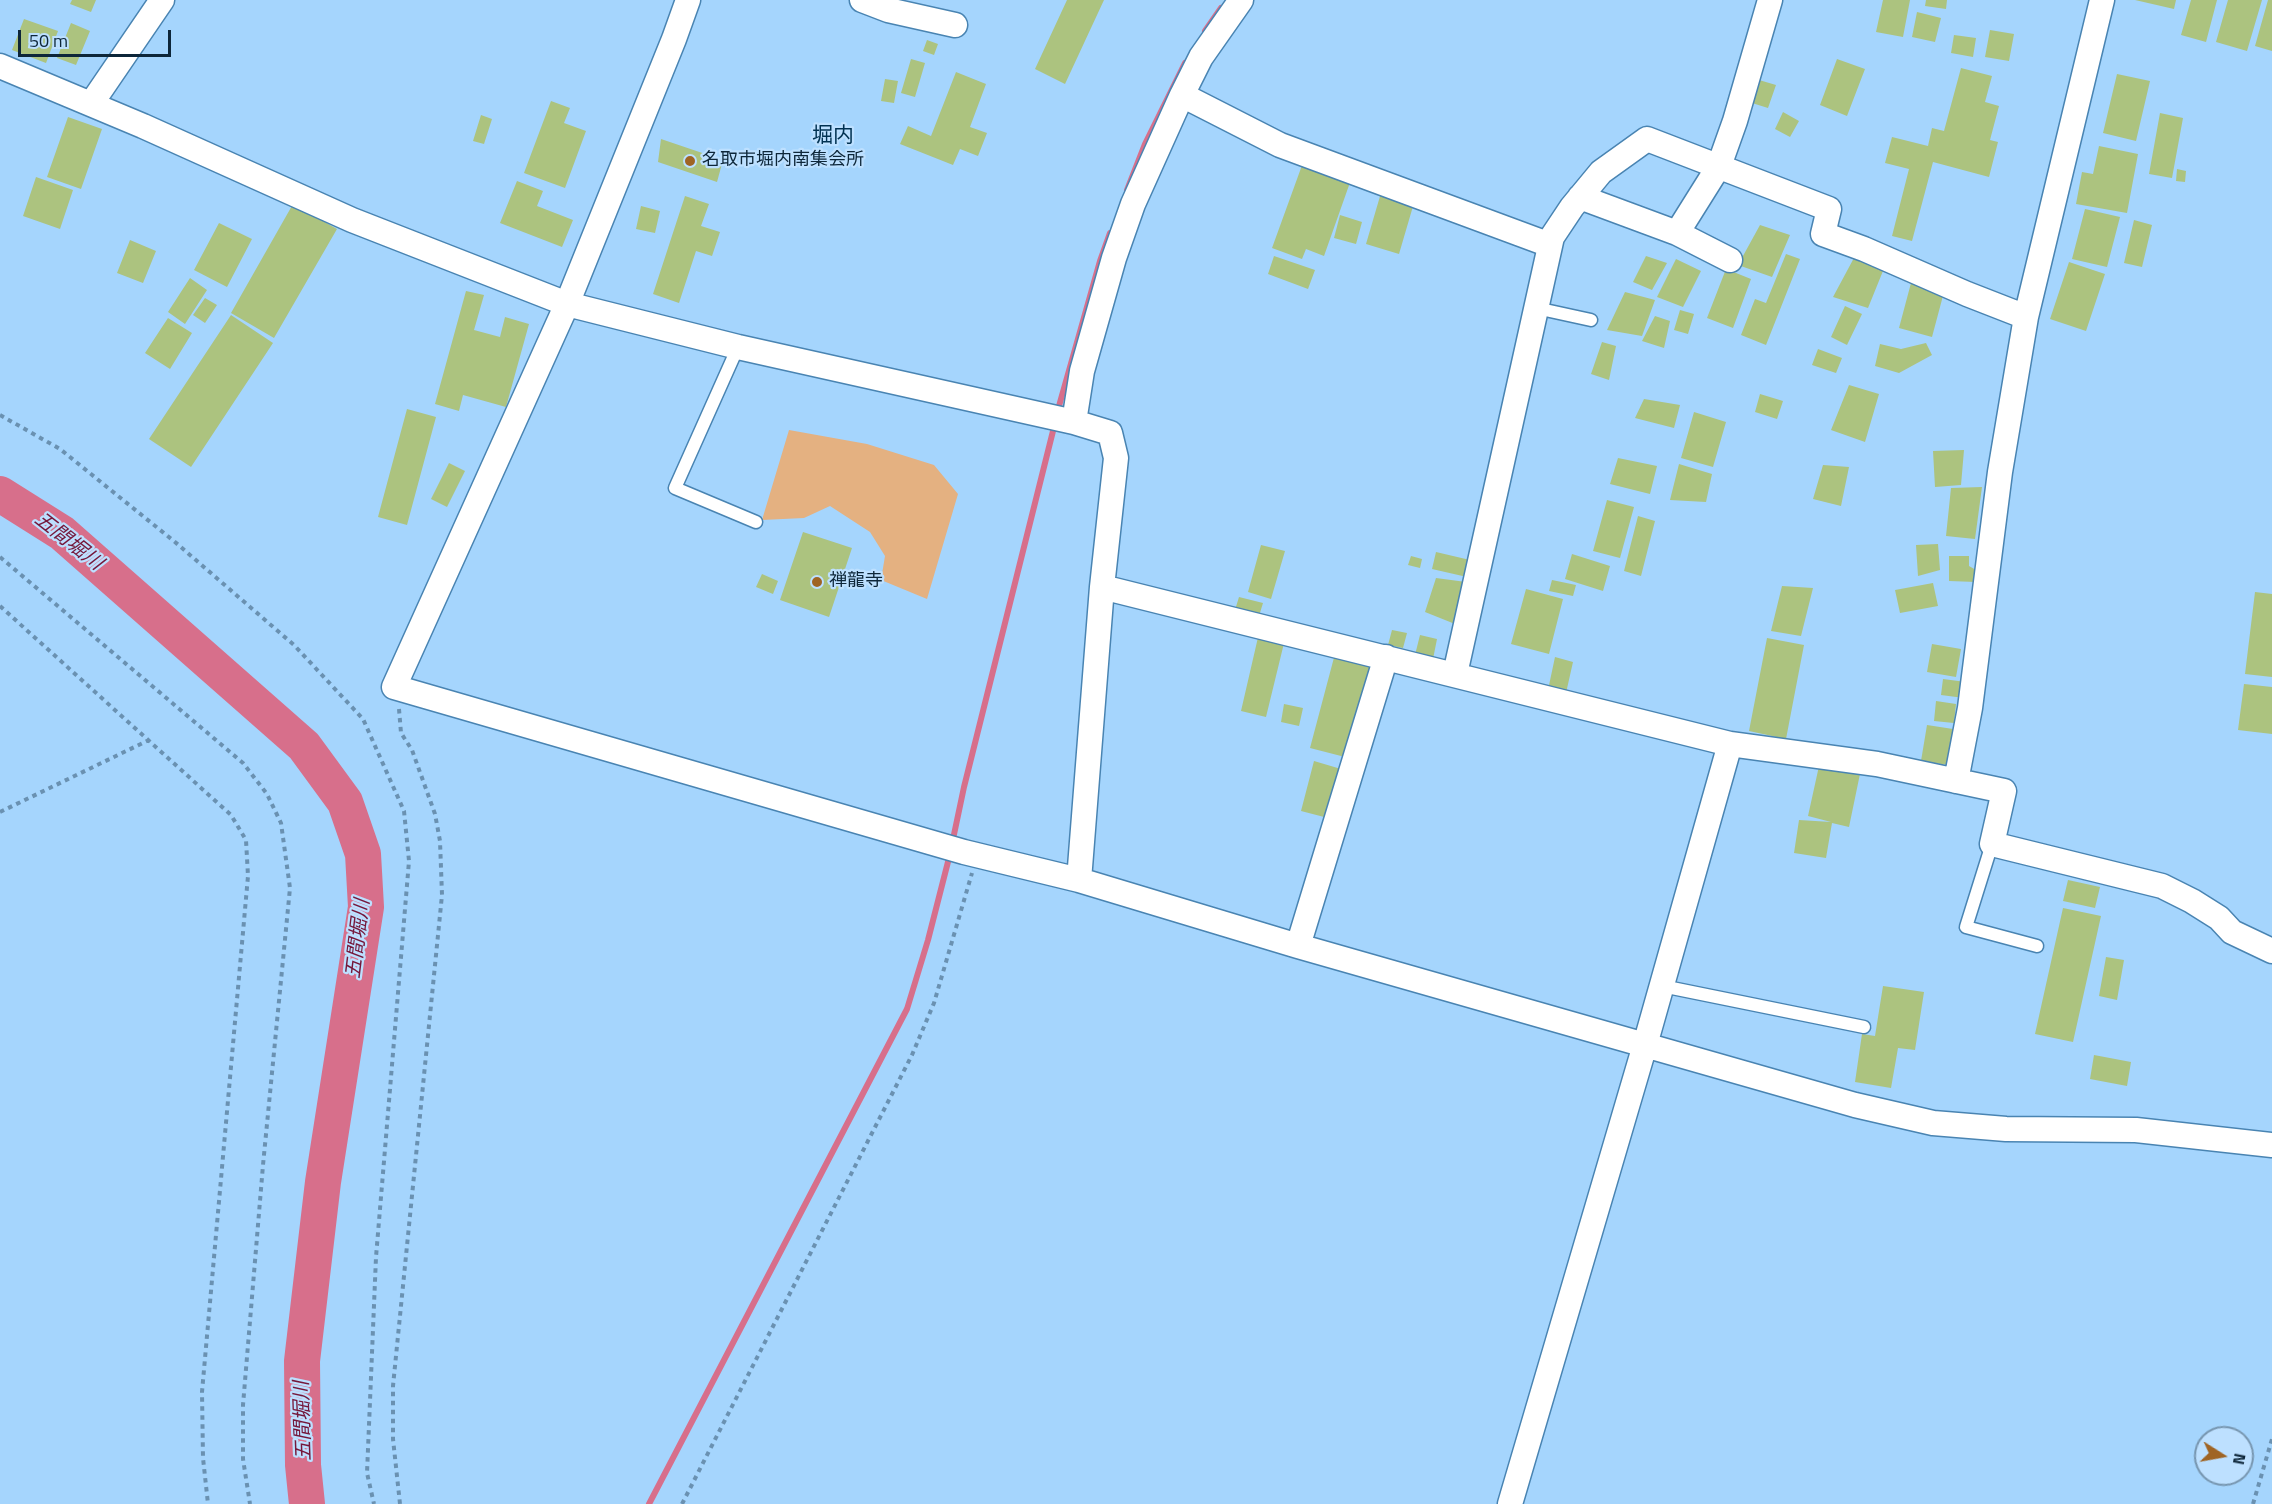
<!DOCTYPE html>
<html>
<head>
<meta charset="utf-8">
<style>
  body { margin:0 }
  #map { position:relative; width:2272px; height:1504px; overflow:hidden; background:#a5d5fd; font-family:"Titillium Web",sans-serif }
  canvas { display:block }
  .north { position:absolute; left:2194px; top:1426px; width:60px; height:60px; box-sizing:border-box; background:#bde0ff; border:2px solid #7796b0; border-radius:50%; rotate:101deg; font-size:16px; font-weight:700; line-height:24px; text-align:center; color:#0d2639 }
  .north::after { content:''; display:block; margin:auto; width:21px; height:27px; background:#9f6424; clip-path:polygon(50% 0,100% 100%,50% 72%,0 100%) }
  .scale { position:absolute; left:18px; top:30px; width:153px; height:27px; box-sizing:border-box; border:3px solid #0d2639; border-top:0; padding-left:8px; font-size:18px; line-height:21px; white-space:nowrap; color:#0d2639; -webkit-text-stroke:4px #bde0ff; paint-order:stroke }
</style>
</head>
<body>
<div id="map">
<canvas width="2272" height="1504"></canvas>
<div class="north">N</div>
<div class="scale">50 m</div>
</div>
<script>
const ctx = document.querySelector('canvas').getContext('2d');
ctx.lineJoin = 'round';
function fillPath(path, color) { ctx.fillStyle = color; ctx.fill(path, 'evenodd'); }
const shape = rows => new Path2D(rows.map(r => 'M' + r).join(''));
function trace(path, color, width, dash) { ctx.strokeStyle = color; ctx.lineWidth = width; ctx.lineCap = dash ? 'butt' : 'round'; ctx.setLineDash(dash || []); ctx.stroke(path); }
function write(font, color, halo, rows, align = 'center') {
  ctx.font = font + ' "Titillium Web","Noto Sans JP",sans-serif'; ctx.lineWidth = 4.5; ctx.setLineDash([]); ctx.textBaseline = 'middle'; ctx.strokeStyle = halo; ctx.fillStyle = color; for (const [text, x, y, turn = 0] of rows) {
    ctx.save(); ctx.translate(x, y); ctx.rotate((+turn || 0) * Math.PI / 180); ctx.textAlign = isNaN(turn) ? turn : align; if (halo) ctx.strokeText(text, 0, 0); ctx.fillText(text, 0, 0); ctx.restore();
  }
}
fillPath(shape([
  [789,430,867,444,934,465,958,494,927,599,881,580,885,556,870,532,830,506,804,518,762,520]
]), '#e4b181');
trace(shape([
  [1205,31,1221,8],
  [1127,190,1145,144,1185,63],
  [1057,413,1100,261,1110,233],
  [952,844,964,787,1055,423],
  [649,1504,907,1009,928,940,950,854]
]), '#d76f8b', 6);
trace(shape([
  [0,494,62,533,304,746,345,802,363,854,366,907,323,1182,302,1361,303,1465,307,1504]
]), '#d76f8b', 36);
fillPath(shape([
  [72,0,96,0,91,12,70,4],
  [1067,0,1104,0,1065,84,1035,69],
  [1883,0,1910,0,1903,37,1876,32],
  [1926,0,1947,0,1946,9,1925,6],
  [2135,0,2176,0,2174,9],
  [2191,0,2217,0,2206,42,2181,35],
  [2228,0,2262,0,2247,51,2216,42],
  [2268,0,2272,0,2272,51,2255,46],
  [1917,12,1941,18,1935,42,1912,37],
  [24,19,58,31,46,63,12,50],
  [71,23,90,31,76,65,57,58],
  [1990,30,2014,34,2009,61,1985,57],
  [1954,35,1976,38,1973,57,1951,53],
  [927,40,938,44,934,55,923,51],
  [911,59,925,63,915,97,901,93],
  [1837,59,1865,69,1847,116,1820,105],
  [1961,68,1992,76,1985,102,1999,106,1990,140,1998,142,1989,177,1933,162,1912,241,1892,236,1909,169,1885,163,1892,137,1928,146,1932,128,1944,131],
  [956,72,986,84,970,127,987,133,978,156,960,149,953,165,900,144,908,126,931,136],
  [2117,74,2150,81,2136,141,2103,133],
  [885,79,898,81,894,103,881,101],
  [1759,80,1776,85,1768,108,1752,103],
  [551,101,570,108,564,123,586,131,565,188,524,173],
  [1783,112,1799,121,1790,137,1775,129],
  [2160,113,2183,118,2172,178,2149,174],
  [481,115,492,119,484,144,473,141],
  [68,117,102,129,81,189,47,177],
  [661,139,723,160,717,182,658,162],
  [2099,146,2138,154,2127,213,2076,204,2082,172,2093,174],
  [1305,157,1353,174,1324,256,1306,249,1302,259,1272,248],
  [2177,169,2186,171,2185,182,2176,181],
  [36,177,73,190,60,229,23,216],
  [517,181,543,191,537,206,573,220,562,247,500,223],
  [1383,186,1416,196,1399,254,1366,244],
  [685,196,709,204,701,226,720,232,712,256,696,251,679,303,653,294],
  [293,204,337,229,274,338,231,313],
  [641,206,660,211,655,233,636,229],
  [2085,209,2120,217,2107,267,2072,259],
  [1340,215,1362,222,1356,244,1334,238],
  [2134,220,2152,225,2142,267,2124,263],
  [219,223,252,239,227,287,194,270],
  [1760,225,1790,235,1772,277,1738,265],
  [130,240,156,251,143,283,117,273],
  [1786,254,1800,259,1766,345,1741,335,1755,299,1766,303],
  [1274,256,1315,270,1308,289,1268,274],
  [1646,256,1667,263,1652,290,1633,282],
  [1855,256,1885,266,1868,308,1833,297],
  [1676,259,1701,271,1683,307,1657,297],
  [2069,262,2105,274,2086,331,2050,319],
  [1726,269,1751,279,1733,328,1707,318],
  [190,278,207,290,185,324,168,312],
  [1911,283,1944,292,1932,337,1899,328],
  [466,291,484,295,474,330,500,337,505,317,529,324,506,407,463,395,459,411,435,404],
  [1625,292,1655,300,1642,336,1607,330],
  [205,298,217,305,205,323,193,315],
  [1845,306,1862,314,1847,345,1831,337],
  [1680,310,1694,314,1688,334,1674,330],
  [231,315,273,343,191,467,149,439],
  [1655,316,1670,321,1664,348,1642,341],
  [168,318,192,333,170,369,145,353],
  [1602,342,1616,346,1609,380,1591,374],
  [1926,343,1932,355,1899,373,1875,366,1880,344,1901,349],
  [1818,349,1842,358,1836,373,1812,365],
  [1849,385,1879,394,1865,442,1831,430],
  [1760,394,1783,401,1777,419,1755,412],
  [1644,399,1680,405,1674,428,1635,418],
  [407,409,436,417,407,525,378,517],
  [1694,412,1726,422,1713,467,1681,458],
  [1964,450,1961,485,1935,487,1933,451],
  [1618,458,1657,466,1650,494,1610,484],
  [449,463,465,471,447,507,431,499],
  [1679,464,1712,474,1706,502,1670,500],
  [1823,465,1849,467,1841,506,1813,499],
  [1982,487,1975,539,1946,536,1951,488],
  [1607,500,1634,507,1620,558,1593,551],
  [1638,516,1655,521,1641,576,1624,571],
  [803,532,852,548,829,617,780,600],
  [1938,544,1940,570,1918,576,1916,545],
  [1261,545,1285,551,1271,599,1248,592],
  [1436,552,1470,560,1467,577,1432,569],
  [1572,554,1610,566,1603,591,1565,579],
  [1411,556,1422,559,1420,568,1408,565],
  [1949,556,1969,556,1969,566,1976,570,1976,582,1949,581],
  [762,574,778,581,773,594,756,587],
  [1436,578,1466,582,1455,624,1425,612],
  [1552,580,1576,585,1573,596,1549,591],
  [1933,583,1938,606,1900,613,1895,590],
  [1782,586,1813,588,1801,636,1771,631],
  [1526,589,1563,599,1549,654,1511,644],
  [2255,592,2272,594,2272,677,2245,674],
  [1239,597,1263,603,1259,616,1235,610],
  [1392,630,1407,633,1403,648,1388,645],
  [1259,633,1285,639,1266,717,1241,711],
  [1420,635,1437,639,1433,659,1415,655],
  [1767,638,1804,645,1786,739,1749,731],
  [1932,644,1961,649,1956,677,1927,672],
  [1336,650,1372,660,1345,757,1310,748],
  [1555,657,1573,662,1566,693,1548,690],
  [1943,679,1966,682,1964,698,1941,695],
  [2244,684,2272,687,2272,734,2238,730],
  [1936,701,1956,704,1954,723,1934,721],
  [1284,704,1303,708,1299,726,1281,722],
  [1927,725,1953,729,1948,765,1921,761],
  [1314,761,1341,769,1328,818,1301,811],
  [1819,766,1861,769,1849,827,1832,823,1826,858,1794,853,1799,820,1831,822,1808,816],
  [2068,880,2100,887,2095,908,2063,901],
  [2063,908,2101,916,2073,1042,2035,1034],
  [2106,957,2124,960,2117,1000,2099,996],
  [1883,986,1924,992,1915,1050,1898,1048,1891,1088,1855,1082,1862,1034,1875,1036],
  [2094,1055,2131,1062,2127,1086,2090,1079]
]), '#acc37f');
const service = shape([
  [1536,308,1591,320],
  [738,347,675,488,756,522],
  [1992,844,1966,927,2037,946],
  [1662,986,1864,1027]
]);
const minor = shape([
  [688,0,674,39,567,304,394,687,964,852,1079,880,1298,946,1855,1105,1933,1123,2006,1129,2136,1130,2272,1145],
  [862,0,888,10,955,25],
  [0,66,143,126,352,220,567,304,738,347,1074,422,1110,433,1116,458,1102,587,1079,880],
  [1182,95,1280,145,1550,245],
  [91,104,162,0],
  [1580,197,1677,233],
  [1730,260,1677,233,1719,166,1735,121,1770,0],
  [1074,422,1082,371,1114,258,1133,204,1182,95,1201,57,1241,0],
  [1102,587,1730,744,1877,764,2004,791,1992,844,2162,886,2192,901,2219,918,2232,932,2272,951],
  [1455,674,1552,237,1572,207,1601,172,1647,139,1829,209,1823,234,1864,249,1967,294,2026,317],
  [1956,781,1970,708,2000,472,2026,317,2102,0],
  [1298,946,1386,657],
  [1510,1504,1645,1045,1730,744]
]);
trace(service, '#4984b2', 15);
trace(minor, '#4984b2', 27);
trace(shape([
  [0,415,60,449,175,542,294,645,363,719,404,811,409,861,376,1257,367,1473,374,1504],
  [0,557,243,763,267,794,281,823,290,888,263,1165,243,1405,243,1459,250,1504],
  [0,606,231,815,246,840,248,876,202,1392,203,1458,208,1504],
  [399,709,401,733,412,750,435,814,440,841,442,895,393,1386,393,1439,400,1504],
  [0,812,149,740],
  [682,1504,912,1055,934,1003,972,873],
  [2253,1504,2272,1439]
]), '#6a91b1', 4, [4.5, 4.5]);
trace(service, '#fff', 12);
trace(minor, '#fff', 24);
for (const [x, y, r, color] of [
  [690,161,6,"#9f6424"],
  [817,582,6,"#9f6424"]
]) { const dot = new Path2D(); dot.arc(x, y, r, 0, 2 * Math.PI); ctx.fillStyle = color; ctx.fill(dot); trace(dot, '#bde0ff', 2); }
write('18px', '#0d2639', '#bde0ff', [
  ["名取市堀内南集会所",702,161],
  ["禅龍寺",829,582]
], 'left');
write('italic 20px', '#75173a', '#bde0ff', [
  ["五間堀川",68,542,38],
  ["五間堀川",359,939,-83],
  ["五間堀川",304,1421,-92]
]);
write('21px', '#003151', '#bde0ff', [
  ["堀内",833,137]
]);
</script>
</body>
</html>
